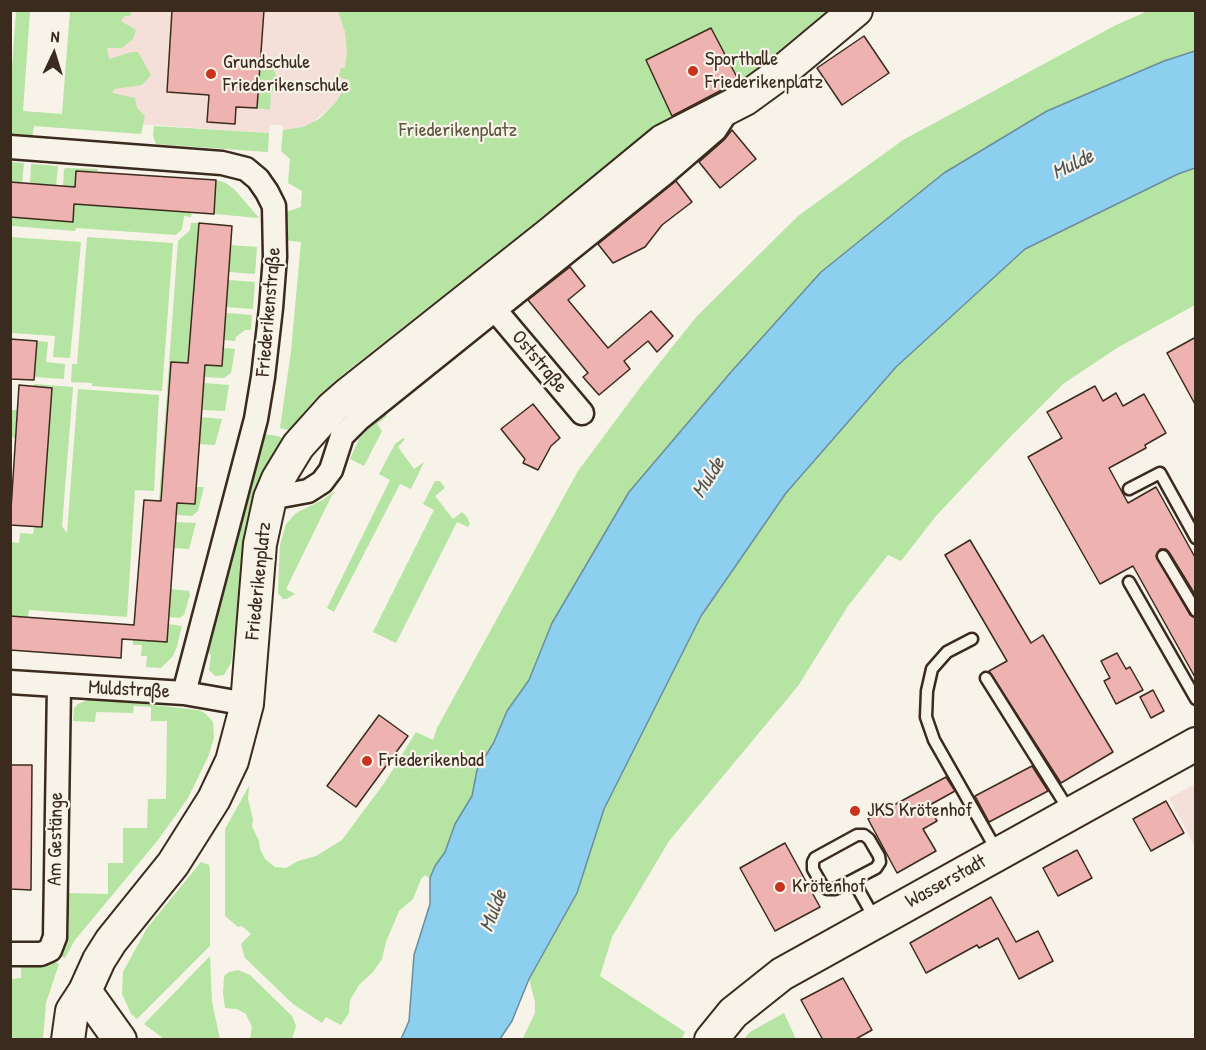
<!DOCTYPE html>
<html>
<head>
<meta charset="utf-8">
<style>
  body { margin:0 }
  #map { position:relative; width:1206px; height:1050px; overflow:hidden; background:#f7f3e8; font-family:"Patrick Hand",sans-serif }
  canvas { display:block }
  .frame { position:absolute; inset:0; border:12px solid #3b2a1e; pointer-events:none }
  .north { position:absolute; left:24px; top:24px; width:60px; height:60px; -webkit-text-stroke:4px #f7f3e8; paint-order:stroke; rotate:4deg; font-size:16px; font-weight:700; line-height:24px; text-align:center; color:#3b2a1e }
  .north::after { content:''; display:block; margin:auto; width:21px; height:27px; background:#3b2a1e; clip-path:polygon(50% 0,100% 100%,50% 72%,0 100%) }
</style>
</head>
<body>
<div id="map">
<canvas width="1206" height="1050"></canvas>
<div class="frame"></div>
<div class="north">N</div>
</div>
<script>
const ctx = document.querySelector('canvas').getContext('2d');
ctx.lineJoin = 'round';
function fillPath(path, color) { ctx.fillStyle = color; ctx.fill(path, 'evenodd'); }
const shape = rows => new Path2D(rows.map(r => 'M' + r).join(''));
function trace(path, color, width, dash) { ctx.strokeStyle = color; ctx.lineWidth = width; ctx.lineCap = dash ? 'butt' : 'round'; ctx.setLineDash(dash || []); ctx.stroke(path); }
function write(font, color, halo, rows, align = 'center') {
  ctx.font = font + ' "Patrick Hand",sans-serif'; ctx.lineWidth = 4.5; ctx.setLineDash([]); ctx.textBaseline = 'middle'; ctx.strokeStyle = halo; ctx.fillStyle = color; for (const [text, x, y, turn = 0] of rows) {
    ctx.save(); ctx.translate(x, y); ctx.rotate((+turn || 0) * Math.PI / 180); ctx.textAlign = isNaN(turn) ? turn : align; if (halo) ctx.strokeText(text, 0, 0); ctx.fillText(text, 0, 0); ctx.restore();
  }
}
fillPath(shape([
  [338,10,345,32,347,52,345,68,341,68,338,76,349,80,336,102,311,124,295,129,283,130,283,125,270,125,269,133,80,120,86,11],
  [1195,784,1195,847,1169,798]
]), '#f4e0d8');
fillPath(shape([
  [16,11,30,11,23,111,62,114,70,11,129,11,131,13,130,16,125,16,121,21,136,30,133,39,122,48,107,48,109,59,132,52,138,52,151,75,142,85,114,89,112,93,135,98,137,108,145,116,141,134,34,126,32,139,11,137,11,83],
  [338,11,827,11,772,56,756,72,740,83,672,117,644,137,341,376,316,398,289,430,280,428,291,351,301,242,284,240,286,212,301,207,302,191,288,183,290,159,281,151,283,130,303,127,319,119,336,102,349,80,338,77,341,68,345,68,347,52,345,32],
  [1148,11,1195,11,1195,51,1164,61,1047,111,944,173,629,492,552,623,529,680,507,711,494,742,477,770,472,796,455,824,445,852,435,866,430,878,425,875,421,879,413,899,399,911,386,942,382,959,373,972,359,985,350,1000,349,1013,341,1025,326,1017,322,1023,293,1004,245,958,241,944,251,934,242,926,238,927,225,916,225,829,249,786,248,799,253,819,252,826,259,841,260,849,265,859,275,867,286,868,298,861,316,856,342,840,385,782,416,732,433,740,437,728,578,471,642,385,697,316,798,216,903,140,1116,25],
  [261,58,271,60,272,68,276,75,276,87,271,93,270,110,257,108],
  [154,126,269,133,268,152,156,144,153,136],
  [10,162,24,163,22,184,11,182],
  [31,164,58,166,56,186,30,184],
  [66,168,98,169,98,171,77,171,75,188,63,186,64,169],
  [1195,168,1195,305,1117,348,1063,384,1012,435,936,516,901,561,888,555,848,606,798,686,669,841,612,937,600,976,685,1032,682,1039,522,1040,535,1013,535,1002,529,979,577,893,604,809,701,616,786,493,896,367,1025,249,1178,174],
  [216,180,226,183,235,190,259,218,214,214],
  [74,204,192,212,191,217,184,216,182,229,176,235,76,228,75,231,11,226,10,217,73,221],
  [191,223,199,223,188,363,171,362,161,502,159,501,178,241,190,230],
  [10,237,81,242,70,358,53,357,55,336,11,333],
  [87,237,173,243,162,391,92,386,92,383,71,382,72,364,77,364],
  [231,245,257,247,255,274,229,272],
  [228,280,255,282,253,309,226,307],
  [226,313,252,315,251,330,245,330,236,337,235,341,224,340],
  [37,341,48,342,46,362,65,364,64,379,34,377],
  [223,348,235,349,231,373,224,378,204,377,205,365],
  [204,383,229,385,225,411,202,410],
  [34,384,73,387,62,526,67,533,78,389,159,395,154,491,135,490,127,617,29,610,28,617,11,616,10,542,19,543,20,533,33,534,34,527,42,527,52,388,34,386],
  [10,410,17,410,15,438,11,437],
  [384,413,387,416,377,424,382,431,364,466,350,459,359,439],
  [201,417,222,419,215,445,199,444],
  [263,434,278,436,284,439,263,475,245,543,231,663,224,675,215,676,209,670,211,655,206,650],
  [403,438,405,439,398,447,414,469,424,462,411,489,400,484,334,612,327,608,390,480,379,474,395,444],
  [435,481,440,481,445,488,435,496,453,519,462,512,467,517,470,524,468,527,457,522,396,643,373,632,434,510,423,504],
  [196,487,204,487,198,511,192,516,176,515,177,503,194,504],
  [334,491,286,589,295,594,287,599,283,599,278,593,279,566,280,545,286,524,296,513,324,499],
  [176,522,196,523,189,549,174,548],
  [170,589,189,591,190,595,184,615,179,618,169,617],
  [168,624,182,626,177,646,173,656,161,668,146,667,147,656,141,656,142,645,133,645,133,640,166,642],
  [88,700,135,703,198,710,205,713,213,722,214,738,208,757,188,798,158,840,75,940,65,958,58,955,67,942,69,931,67,893,108,894,108,863,123,863,123,828,147,828,148,799,166,799,167,721,151,721,151,707,134,706,133,713,96,712,95,722,73,721,74,708,78,704],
  [201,862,209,865,210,870,210,946,137,1019,131,1014,122,994,123,972,147,928],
  [210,956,212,1002,220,1039,164,1039,144,1024],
  [47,959,59,964,46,1003,43,1039,11,1040,11,979,21,978,21,962],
  [238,970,250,975,292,1016,296,1026,292,1039,250,1039,252,1027,246,1014,237,1009,225,1008,223,993,224,976,229,972],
  [784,1013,796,1039,744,1039,750,1032]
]), '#b5e4a3');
const water = shape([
  [1195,51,1195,168,1178,174,1025,249,896,367,786,493,701,616,604,809,577,893,529,979,512,1021,500,1039,401,1039,409,1021,414,955,430,904,430,878,435,866,445,852,455,824,472,796,477,770,494,742,507,711,529,680,552,623,629,492,731,372,821,272,944,173,1047,111,1164,61,1195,51]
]);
fillPath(water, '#8dcfee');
trace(water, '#6c8d9b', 1.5);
const building = shape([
  [172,10,264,10,257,108,236,107,235,124,207,122,209,95,167,92,172,10],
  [711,28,739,81,672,116,646,60,711,28],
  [864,36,889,73,842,105,817,68,864,36],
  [732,130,756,159,720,188,699,162,724,140,732,130],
  [76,171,216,180,214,214,74,204,73,222,10,217,10,182,75,187,76,171],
  [676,181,692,202,662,225,645,247,613,263,598,244,676,181],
  [199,223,232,226,222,366,205,365,195,504,177,503,167,642,122,639,121,658,10,650,10,616,134,625,144,500,161,501,171,362,188,363,199,223],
  [570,267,585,286,568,300,608,348,651,311,673,336,657,352,648,341,624,361,630,369,599,395,583,377,588,373,528,300,570,267],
  [1196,337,1196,406,1167,353,1196,337],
  [10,339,37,341,34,380,10,379,10,339],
  [19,385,52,388,42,527,10,525,19,385],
  [1095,386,1103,401,1116,393,1123,406,1144,394,1166,433,1145,445,1146,448,1109,468,1128,503,1156,487,1196,559,1196,596,1169,552,1166,549,1160,549,1156,556,1190,615,1196,618,1196,679,1133,566,1100,584,1028,457,1062,438,1047,412,1095,386],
  [533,404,560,438,551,446,538,470,523,463,525,459,501,429,533,404],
  [970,540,1031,643,1043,635,1113,752,1061,783,989,671,1007,661,945,555,970,540],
  [1117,653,1126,669,1130,667,1143,690,1116,704,1104,681,1110,678,1101,661,1117,653],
  [1153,690,1164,711,1151,718,1140,697,1153,690],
  [379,715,408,736,356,807,327,786,379,715],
  [10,765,32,765,31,890,10,889,10,765],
  [1032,766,1048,791,989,822,975,796,1032,766],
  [946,777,955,791,928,806,937,821,923,829,936,851,897,873,868,819,946,777],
  [1166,801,1184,833,1151,851,1133,819,1166,801],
  [785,843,820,907,775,931,740,868,785,843],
  [1077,850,1092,878,1058,896,1043,868,1077,850],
  [991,897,1016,942,1038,931,1053,961,1019,979,998,938,979,948,977,945,926,973,910,943,991,897],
  [843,978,872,1030,854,1040,823,1040,801,1000,843,978]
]);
fillPath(building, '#eeb3b1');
trace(building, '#3b2a1e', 1.5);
const lane = shape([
  [1129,489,1160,473,1196,538],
  [1163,556,1196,611],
  [1129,582,1196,699],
  [972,639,947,652,932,669,927,691,926,717,934,740,997,851],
  [986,678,1070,812],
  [853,880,835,889,827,889,822,885,813,869,813,862,815,858,857,835,864,835,869,839,879,856,880,862,876,868,853,880,876,921]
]);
const street = shape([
  [10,147,222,163,246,169,258,179,267,192,274,206,275,257,271,308,263,377,256,419,184,693],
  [496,311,582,413],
  [270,498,308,491,322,482,331,470,342,436,359,419,664,174,715,130,726,113],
  [10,682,184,693,247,704],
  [10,954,41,954,50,950,55,937,59,686]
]);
const secondary = shape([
  [85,991,120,1040],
  [68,1040,72,1011,85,991,99,960,111,941,173,864,214,799,232,761,247,704,260,544,270,498,278,479,298,446,332,408,348,394,551,233,663,141,745,99,778,75,856,10],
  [711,1040,733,1013,782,974,1196,744]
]);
trace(lane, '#3b2a1e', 15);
trace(street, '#3b2a1e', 27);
trace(secondary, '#3b2a1e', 36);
trace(lane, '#f7f3e8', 10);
trace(street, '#f7f3e8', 22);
trace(secondary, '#f7f3e8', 32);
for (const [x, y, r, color] of [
  [693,71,6,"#c8321e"],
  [211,74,6,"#c8321e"],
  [367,761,6,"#c8321e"],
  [855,811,6,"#c8321e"],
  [780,887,6,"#c8321e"]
]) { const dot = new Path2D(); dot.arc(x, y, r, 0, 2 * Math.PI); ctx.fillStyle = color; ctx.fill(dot); trace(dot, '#f7f3e8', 2); }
write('20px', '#3b2a1e', '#f7f3e8', [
  ["Sporthalle",705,60],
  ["Friederikenplatz",705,83],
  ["Grundschule",223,63],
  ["Friederikenschule",223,86],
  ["Friederikenbad",379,761],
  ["JKS Krötenhof",867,811],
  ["Krötenhof",792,887]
], 'left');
write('20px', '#5a583f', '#f7f3e8', [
  ["Friederikenplatz",458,131]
]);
write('20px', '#3b2a1e', '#f7f3e8', [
  ["Friederikenstraße",269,312,-85],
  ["Oststraße",539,362,50],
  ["Friederikenplatz",259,581,-84],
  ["Muldstraße",129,690,3],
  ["Am Gestänge",56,839,-89],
  ["Wasserstadt",946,882,-29]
]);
write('italic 21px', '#505352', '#f7f3e8', [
  ["Mulde",1073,165,-26],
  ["Mulde",709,478,-58],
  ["Mulde",494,911,-69]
]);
</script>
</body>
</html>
